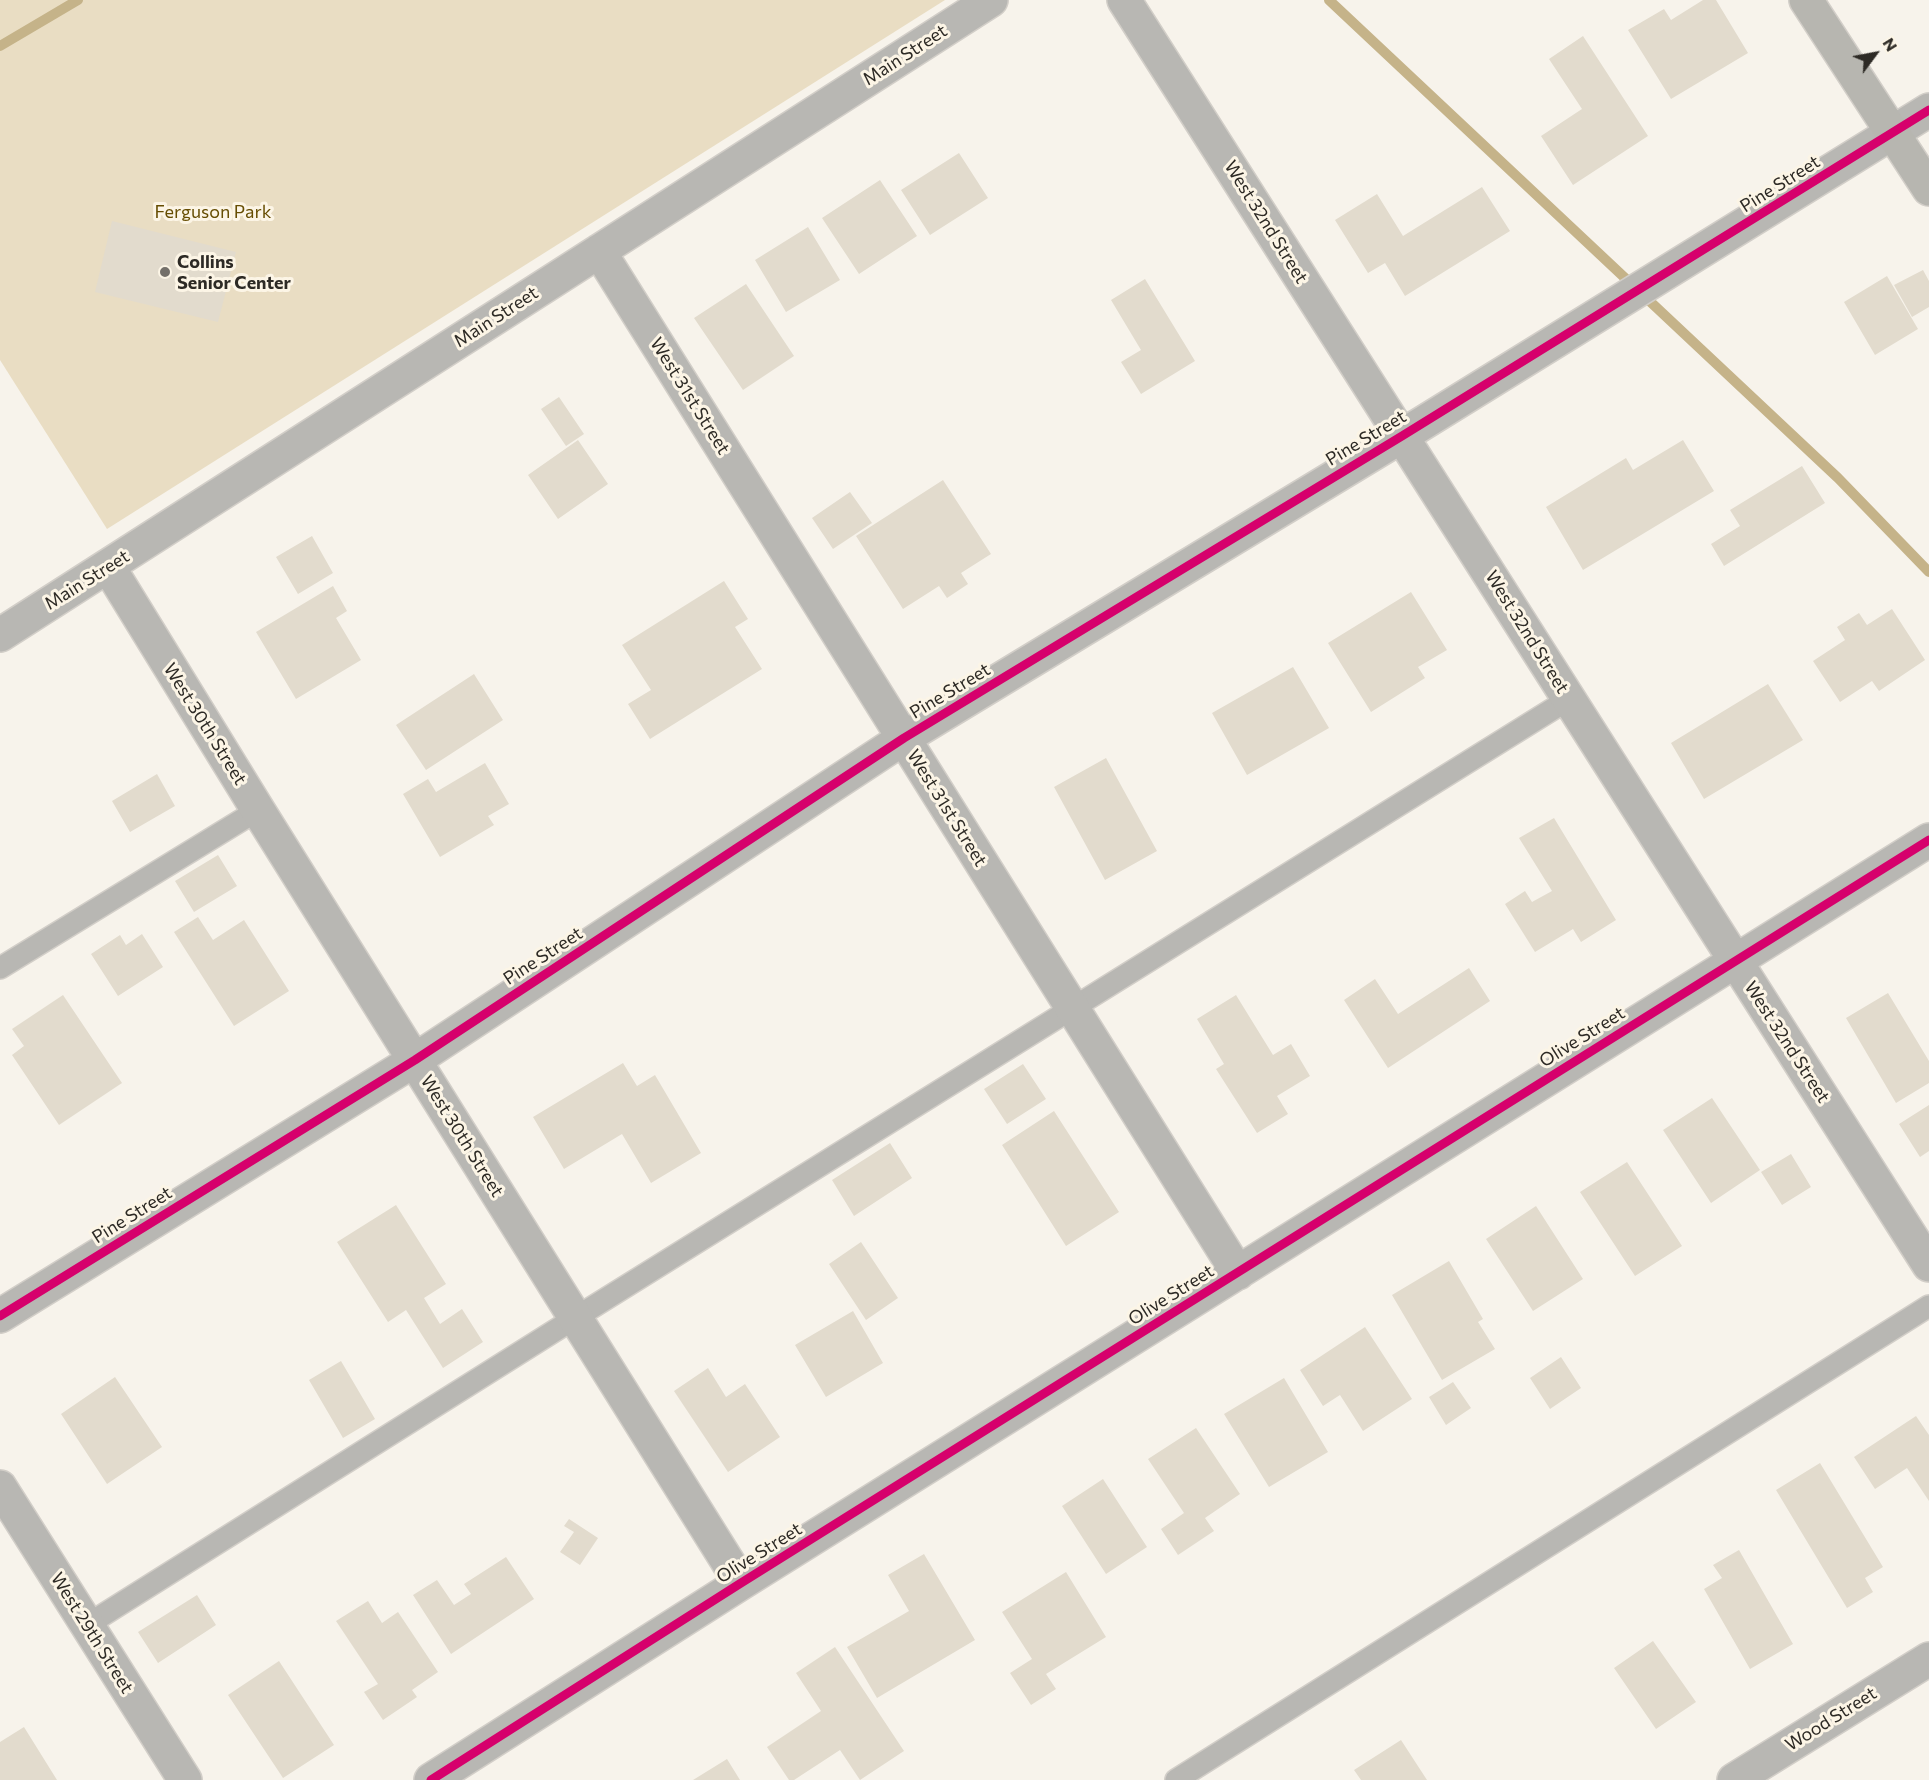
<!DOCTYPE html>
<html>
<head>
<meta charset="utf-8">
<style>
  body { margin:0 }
  #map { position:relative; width:1929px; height:1780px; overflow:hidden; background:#f7f3eb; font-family:Commissioner,sans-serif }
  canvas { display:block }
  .north { position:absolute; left:1845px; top:24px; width:60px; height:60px; -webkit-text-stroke:4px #fcf5e6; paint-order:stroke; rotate:58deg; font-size:16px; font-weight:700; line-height:24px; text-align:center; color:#2d2a25 }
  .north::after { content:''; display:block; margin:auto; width:21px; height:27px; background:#2d2a25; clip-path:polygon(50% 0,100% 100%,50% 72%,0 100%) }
</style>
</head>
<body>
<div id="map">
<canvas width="1929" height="1780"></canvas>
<div class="north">N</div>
</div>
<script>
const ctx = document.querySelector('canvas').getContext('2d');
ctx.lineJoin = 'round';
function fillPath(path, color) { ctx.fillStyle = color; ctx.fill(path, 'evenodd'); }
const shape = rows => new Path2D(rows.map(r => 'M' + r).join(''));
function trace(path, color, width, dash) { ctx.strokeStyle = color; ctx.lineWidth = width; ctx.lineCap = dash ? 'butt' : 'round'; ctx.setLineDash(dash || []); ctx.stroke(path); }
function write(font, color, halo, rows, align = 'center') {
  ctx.font = font + ' Commissioner,sans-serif'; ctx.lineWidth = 6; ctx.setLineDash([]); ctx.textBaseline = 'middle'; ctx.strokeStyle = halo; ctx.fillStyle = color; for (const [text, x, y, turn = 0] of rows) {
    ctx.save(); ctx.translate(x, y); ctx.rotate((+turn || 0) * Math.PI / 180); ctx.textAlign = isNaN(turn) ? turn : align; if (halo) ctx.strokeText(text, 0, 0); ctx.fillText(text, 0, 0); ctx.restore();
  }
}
fillPath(shape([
  [0,0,945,0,107,529,0,360]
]), '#e9ddc3');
trace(shape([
  [1329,0,1838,478,1929,572],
  [0,46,78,0]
]), '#c5b389', 10);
fillPath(shape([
  [1703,0,1716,0,1748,53,1671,99,1628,30,1664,9,1671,20],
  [1583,36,1648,136,1573,185,1541,136,1582,109,1549,59],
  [959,153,988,198,930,235,901,190],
  [880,180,917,236,859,274,822,218],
  [1482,187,1510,231,1405,296,1385,263,1368,273,1335,220,1377,194,1403,236],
  [112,221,236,252,218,322,95,292],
  [808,227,840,280,786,312,755,260],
  [1923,270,1929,281,1929,307,1912,317,1894,285],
  [1887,276,1918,329,1875,355,1844,302],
  [1145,279,1195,361,1141,394,1121,362,1141,350,1111,300],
  [746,284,794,356,743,390,694,318],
  [559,397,584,434,566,446,541,409],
  [578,440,608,484,558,519,528,475],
  [1683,440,1714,491,1583,570,1546,507,1626,458,1633,470],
  [1802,466,1825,503,1724,566,1711,544,1740,526,1730,510],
  [943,480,991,554,961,573,968,584,947,598,939,586,903,609,856,536],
  [850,492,872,523,833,549,812,518],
  [312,536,333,573,298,594,276,557],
  [724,581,748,619,735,627,762,669,650,739,628,704,651,690,622,645],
  [333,586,347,611,336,618,361,660,296,699,256,632],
  [1411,592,1447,650,1418,667,1425,678,1371,712,1328,643],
  [1892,609,1925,660,1879,691,1872,681,1840,702,1813,661,1845,640,1837,627,1859,613,1867,625],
  [1293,667,1329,728,1247,775,1212,713],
  [474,674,503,720,426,770,396,725],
  [1768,684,1803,740,1704,799,1671,743],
  [1106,758,1157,851,1105,880,1054,787],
  [485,763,509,804,488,816,494,825,440,857,403,794,428,779,436,792],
  [157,774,175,806,130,832,112,801],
  [1554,818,1616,920,1581,942,1573,929,1535,952,1505,904,1525,891,1532,902,1552,891,1519,838],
  [218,855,237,886,194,912,175,881],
  [198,917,213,940,244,920,289,991,234,1026,174,932],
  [142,934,163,967,118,996,91,954,120,935,126,945],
  [1469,968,1490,1001,1388,1068,1344,1000,1375,979,1398,1014],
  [1888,993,1929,1061,1929,1083,1896,1103,1846,1018],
  [63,995,122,1083,59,1125,12,1055,24,1046,12,1029],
  [1236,995,1273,1055,1291,1044,1310,1076,1277,1096,1288,1114,1257,1133,1216,1069,1224,1064,1197,1019],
  [623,1063,637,1086,655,1075,701,1153,651,1183,622,1134,564,1169,533,1117],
  [1023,1064,1046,1099,1007,1124,984,1089],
  [1712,1098,1760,1170,1711,1203,1663,1130],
  [1929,1105,1929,1151,1920,1157,1899,1124],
  [1054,1111,1119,1212,1066,1246,1002,1145],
  [890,1143,912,1178,854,1216,832,1180],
  [1791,1154,1811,1187,1782,1205,1761,1172],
  [1627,1162,1682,1246,1635,1276,1580,1192],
  [396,1205,446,1284,424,1298,440,1324,462,1309,483,1342,443,1368,406,1310,388,1322,337,1242],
  [1536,1206,1583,1279,1533,1311,1486,1239],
  [861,1242,898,1298,866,1320,829,1264],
  [1449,1261,1483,1319,1478,1322,1495,1349,1442,1380,1392,1295],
  [853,1311,883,1363,826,1397,795,1345],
  [1365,1327,1412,1399,1363,1431,1340,1395,1323,1406,1300,1370],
  [1561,1357,1581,1388,1550,1409,1530,1378],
  [341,1361,375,1419,343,1438,309,1380],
  [708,1368,726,1397,745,1384,780,1437,728,1472,674,1391],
  [115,1377,162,1447,107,1484,61,1414],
  [1284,1378,1328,1452,1269,1487,1224,1414],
  [1453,1382,1471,1408,1446,1425,1429,1397],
  [1916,1416,1929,1435,1929,1501,1907,1468,1875,1489,1854,1457],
  [1196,1428,1240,1494,1205,1518,1214,1531,1178,1555,1161,1529,1184,1513,1148,1459],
  [1820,1463,1883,1567,1865,1578,1873,1592,1847,1608,1776,1490],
  [1103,1479,1147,1547,1106,1574,1062,1506],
  [569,1519,598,1538,580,1565,560,1552,574,1532,564,1526],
  [1739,1550,1793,1644,1750,1669,1704,1589,1722,1578,1713,1565],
  [924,1554,975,1640,877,1698,847,1647,909,1611,888,1575],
  [506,1557,534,1599,451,1654,413,1595,437,1580,454,1605,471,1594,464,1584],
  [1066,1572,1106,1637,1046,1674,1056,1689,1031,1705,1010,1673,1032,1659,1002,1612],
  [197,1595,216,1625,158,1663,138,1632],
  [368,1601,382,1623,398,1612,438,1672,412,1690,417,1697,383,1720,364,1692,378,1684,336,1621],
  [1653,1641,1696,1702,1656,1729,1614,1668],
  [835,1647,904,1751,860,1780,840,1750,794,1780,789,1780,767,1747,821,1711,796,1673],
  [279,1661,334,1745,283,1778,228,1695],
  [24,1727,57,1780,0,1780,0,1742],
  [1401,1740,1427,1780,1361,1780,1354,1770],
  [727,1759,740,1780,693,1780]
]), '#e2dbcd');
const lane = shape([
  [0,968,258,810],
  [87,1625,575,1318,1569,699],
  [1176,1780,1929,1306]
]);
const street = shape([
  [1124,0,1929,1265],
  [599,251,1238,1273],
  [108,566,258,810,741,1583],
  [0,635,991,0],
  [0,1316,415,1060,904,738,1402,436,1929,110],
  [0,1487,185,1780],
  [431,1780,741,1583,1929,840],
  [1734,1780,1929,1659]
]);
const secondary = shape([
  [1806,0,1929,189]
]);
trace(lane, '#d2cec8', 24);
trace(street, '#d2cec8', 36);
trace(secondary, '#d2cec8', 36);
trace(lane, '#b8b7b3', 21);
trace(street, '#b8b7b3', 33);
trace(secondary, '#b7b6b0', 33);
trace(shape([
  [0,1316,415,1060,904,738,1402,436,1929,110],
  [431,1780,741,1583,1929,840]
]), '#d6006c', 9);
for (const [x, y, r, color] of [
  [165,272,6,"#74706a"]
]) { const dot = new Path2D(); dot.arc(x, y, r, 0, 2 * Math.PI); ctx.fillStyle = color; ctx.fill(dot); trace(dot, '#fcf5e6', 2); }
write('18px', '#2d2a25', '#fcf5e6', [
  ["Main Street",905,55,-33],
  ["Pine Street",1780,184,-32],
  ["West 32nd Street",1266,222,58],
  ["Main Street",496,317,-33],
  ["West 31st Street",690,396,58],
  ["Pine Street",1366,438,-31],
  ["Main Street",87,580,-32],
  ["West 32nd Street",1527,632,58],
  ["Pine Street",950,691,-31],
  ["West 30th Street",205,724,58],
  ["West 31st Street",947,808,58],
  ["Pine Street",543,956,-33],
  ["Olive Street",1582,1037,-32],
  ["West 32nd Street",1787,1042,57],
  ["West 30th Street",462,1136,58],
  ["Pine Street",132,1215,-32],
  ["Olive Street",1171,1295,-32],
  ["Olive Street",759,1553,-32],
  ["West 29th Street",92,1633,58],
  ["Wood Street",1831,1719,-32]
]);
write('18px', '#664d02', '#fcf5e6', [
  ["Ferguson Park",213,212]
]);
write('bold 18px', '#2d2a25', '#fcf5e6', [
  ["Collins",177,262],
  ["Senior Center",177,283]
], 'left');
</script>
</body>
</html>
